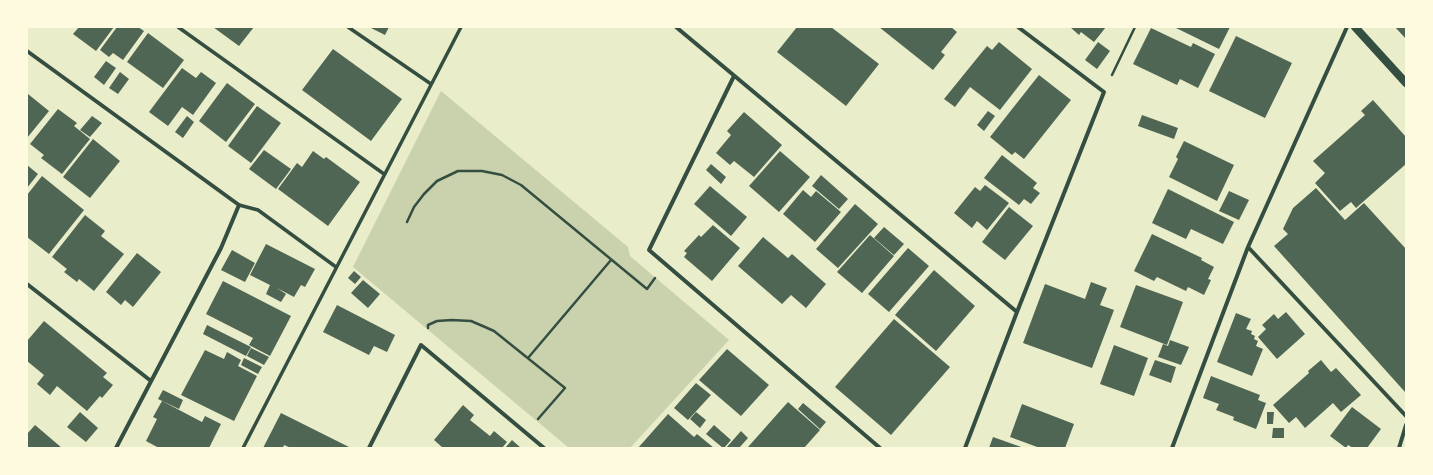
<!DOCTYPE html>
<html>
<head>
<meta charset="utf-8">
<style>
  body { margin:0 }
  #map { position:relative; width:1433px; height:475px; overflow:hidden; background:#e9edc9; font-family:"DM Sans",sans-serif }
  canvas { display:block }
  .frame { position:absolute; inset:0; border:28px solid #fefae0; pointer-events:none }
</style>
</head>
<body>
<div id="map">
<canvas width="1433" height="475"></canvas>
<div class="frame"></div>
</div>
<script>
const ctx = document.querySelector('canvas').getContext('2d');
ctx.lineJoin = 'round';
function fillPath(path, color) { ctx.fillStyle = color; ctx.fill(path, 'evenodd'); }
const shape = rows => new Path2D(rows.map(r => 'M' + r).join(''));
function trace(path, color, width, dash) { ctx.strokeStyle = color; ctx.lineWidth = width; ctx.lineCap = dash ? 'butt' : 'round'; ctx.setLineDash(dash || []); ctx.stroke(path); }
fillPath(shape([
  [441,91,628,247,630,256,729,340,630,448,569,448,353,267]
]), '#cad2ad');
fillPath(shape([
  [79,27,114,27,96,51,73,34],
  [117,27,138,27,144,31,123,60,113,53,109,57,100,50],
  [213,27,254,27,239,46],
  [369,27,389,27,385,35],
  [797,27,831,27,879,64,846,106,777,52],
  [879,27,951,27,957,32,941,52,945,55,933,70],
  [1070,27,1106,27,1094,42,1081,32,1079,35],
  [1174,27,1230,27,1219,49],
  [1395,27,1406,27,1406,39],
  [1151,28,1191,47,1193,43,1215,54,1198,88,1180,79,1177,85,1133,64],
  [148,33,184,60,163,88,127,62],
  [1236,36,1292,63,1265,118,1209,91],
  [999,42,1032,69,1000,110,970,87,955,107,944,99,987,46,992,50],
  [1098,42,1110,51,1097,69,1085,60],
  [333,49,402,99,371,141,302,90],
  [106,61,116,68,104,85,94,77],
  [182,68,196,78,201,72,216,83,193,115,182,107,168,126,149,112],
  [120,72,129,79,118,94,109,88],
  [1039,75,1071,100,1024,159,1015,152,1012,155,990,137],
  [227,83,255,104,226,142,199,121],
  [28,94,49,111,27,138,27,95],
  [1373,100,1406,137,1406,164,1356,208,1351,202,1340,211,1315,183,1325,173,1313,161,1365,115,1361,111],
  [257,106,281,123,251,163,228,146],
  [58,109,77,123,74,126,90,139,62,174,41,158,44,155,30,144],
  [988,111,995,116,984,131,977,125],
  [744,112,782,145,754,177,734,161,730,165,716,153,731,135,727,131],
  [1142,115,1178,128,1174,139,1138,126],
  [92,116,102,123,90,137,80,130],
  [187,116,194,122,183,138,175,132],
  [93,139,120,161,90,198,63,177],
  [1184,141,1234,165,1217,201,1169,177,1178,159,1176,157],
  [264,150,291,169,276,189,249,169],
  [313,151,324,159,326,157,360,182,328,226,278,189,297,163,302,167],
  [780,151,810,177,779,212,749,186],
  [1002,155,1037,183,1033,188,1040,193,1031,204,1024,199,1019,205,984,178],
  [711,164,726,177,721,184,706,170],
  [27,165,38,174,27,188],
  [821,175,848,199,839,209,812,186],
  [42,176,84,210,49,254,27,237,27,195],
  [985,185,1009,203,987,230,977,221,972,228,954,213,975,187,980,191],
  [710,186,747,217,731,236,694,204],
  [1316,188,1345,220,1364,203,1406,249,1405,392,1274,246,1288,234,1283,229,1293,208],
  [1168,189,1234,222,1223,244,1191,229,1186,239,1152,223],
  [803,190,811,197,816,191,841,212,815,242,783,214],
  [1229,191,1249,200,1239,220,1219,211],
  [855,204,878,224,838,268,816,249],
  [1009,207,1033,226,1005,260,982,242],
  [85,215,105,231,101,236,124,254,94,291,79,279,77,282,64,272,67,269,52,257],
  [713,225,740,248,712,281,684,257,687,253,684,251,699,235,701,237],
  [884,227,904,244,894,255,874,238],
  [1152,234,1202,258,1201,260,1214,267,1208,279,1211,280,1204,295,1188,287,1186,291,1157,277,1154,281,1134,271],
  [870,235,894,256,862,293,837,272],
  [763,237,788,258,792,254,826,284,806,308,791,295,782,304,738,266],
  [266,244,315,269,305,287,301,285,294,297,277,288,286,294,281,302,266,294,270,285,250,275],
  [908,248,929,266,889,312,868,294],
  [232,250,255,263,245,282,221,270],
  [137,253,161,272,133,307,125,300,121,305,106,292],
  [934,270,975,306,936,351,895,315],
  [354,271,361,277,355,284,348,278],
  [363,280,380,294,368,308,351,293],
  [223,281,291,316,270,356,249,345,253,338,206,314],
  [1091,282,1107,288,1100,305,1114,310,1092,368,1023,343,1045,284,1085,299],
  [1136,285,1183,302,1167,345,1120,327],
  [337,305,395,335,387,352,374,346,369,355,323,332],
  [1286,312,1305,334,1277,359,1258,337,1266,329,1262,325,1274,314,1278,319],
  [1236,313,1251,319,1246,329,1252,331,1251,334,1255,336,1254,339,1258,341,1256,346,1263,349,1252,376,1217,362],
  [894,319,950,367,891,435,835,387],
  [44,321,107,373,103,377,113,385,102,398,100,396,87,411,57,386,50,395,37,384,44,375,27,361,27,341],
  [207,325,251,347,246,356,203,334],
  [1170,340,1189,347,1181,365,1158,357,1163,344,1168,346],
  [1114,345,1148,358,1134,396,1100,384],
  [251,348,269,357,264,365,247,356],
  [727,349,769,385,741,416,699,380],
  [205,350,224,359,227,352,241,360,238,366,257,376,234,421,181,395],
  [244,358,262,367,258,374,241,365],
  [1155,360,1176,367,1171,383,1149,375],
  [1321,360,1331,372,1336,368,1361,395,1341,412,1333,403,1305,428,1296,417,1289,423,1273,405,1309,373,1308,371],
  [1211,376,1260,395,1258,400,1266,403,1256,429,1233,420,1234,417,1216,410,1219,404,1203,398],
  [696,383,711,395,688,420,674,408],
  [163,390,183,400,179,409,158,399],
  [162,401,202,422,205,416,221,424,209,448,159,448,146,441,157,419,153,417],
  [788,402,820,430,804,448,749,448,748,447],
  [803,403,826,422,820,429,798,409],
  [1022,404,1074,424,1065,448,1040,448,1010,437],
  [463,405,474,415,470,420,490,436,494,431,507,442,502,448,443,448,434,440],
  [1352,407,1381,429,1367,448,1353,448,1348,445,1346,448,1330,436],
  [80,412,98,428,86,442,67,427],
  [696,412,706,420,700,428,690,419],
  [1267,412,1274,412,1273,424,1267,424],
  [281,413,351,448,291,448,284,445,283,448,263,448],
  [668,414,694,437,697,434,714,448,638,448],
  [35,425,62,448,27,448,27,434],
  [714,425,731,440,724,448,723,448,706,434],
  [1273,428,1284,428,1284,438,1272,438],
  [741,431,748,438,739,448,726,448],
  [993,437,1024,448,989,448],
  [512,440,521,448,505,448]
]), '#4f6655');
trace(shape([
  [1112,75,1135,27],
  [407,222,414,207,424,194,437,181,458,171,482,171,502,175,521,185,647,289,655,278],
  [428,328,428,325,437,321,452,320,471,321,485,327,494,331,565,388,538,419],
  [528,358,611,260]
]), '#344e41', 2.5);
trace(shape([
  [178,27,384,174],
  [348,27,431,84],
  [239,205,258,210,336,267],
  [243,448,461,27]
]), '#344e41', 3.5);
trace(shape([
  [676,27,1017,312],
  [27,51,239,205,221,248,116,448],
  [734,76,649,250,880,448],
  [1248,247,1406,416],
  [27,284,151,381],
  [369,448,421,345,544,448],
  [965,448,1017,312,1104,92,1018,27],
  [1172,448,1248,247,1347,27],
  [1399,448,1406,425]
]), '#344e41', 4);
trace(shape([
  [1355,27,1406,83]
]), '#344e41', 8);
</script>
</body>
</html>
